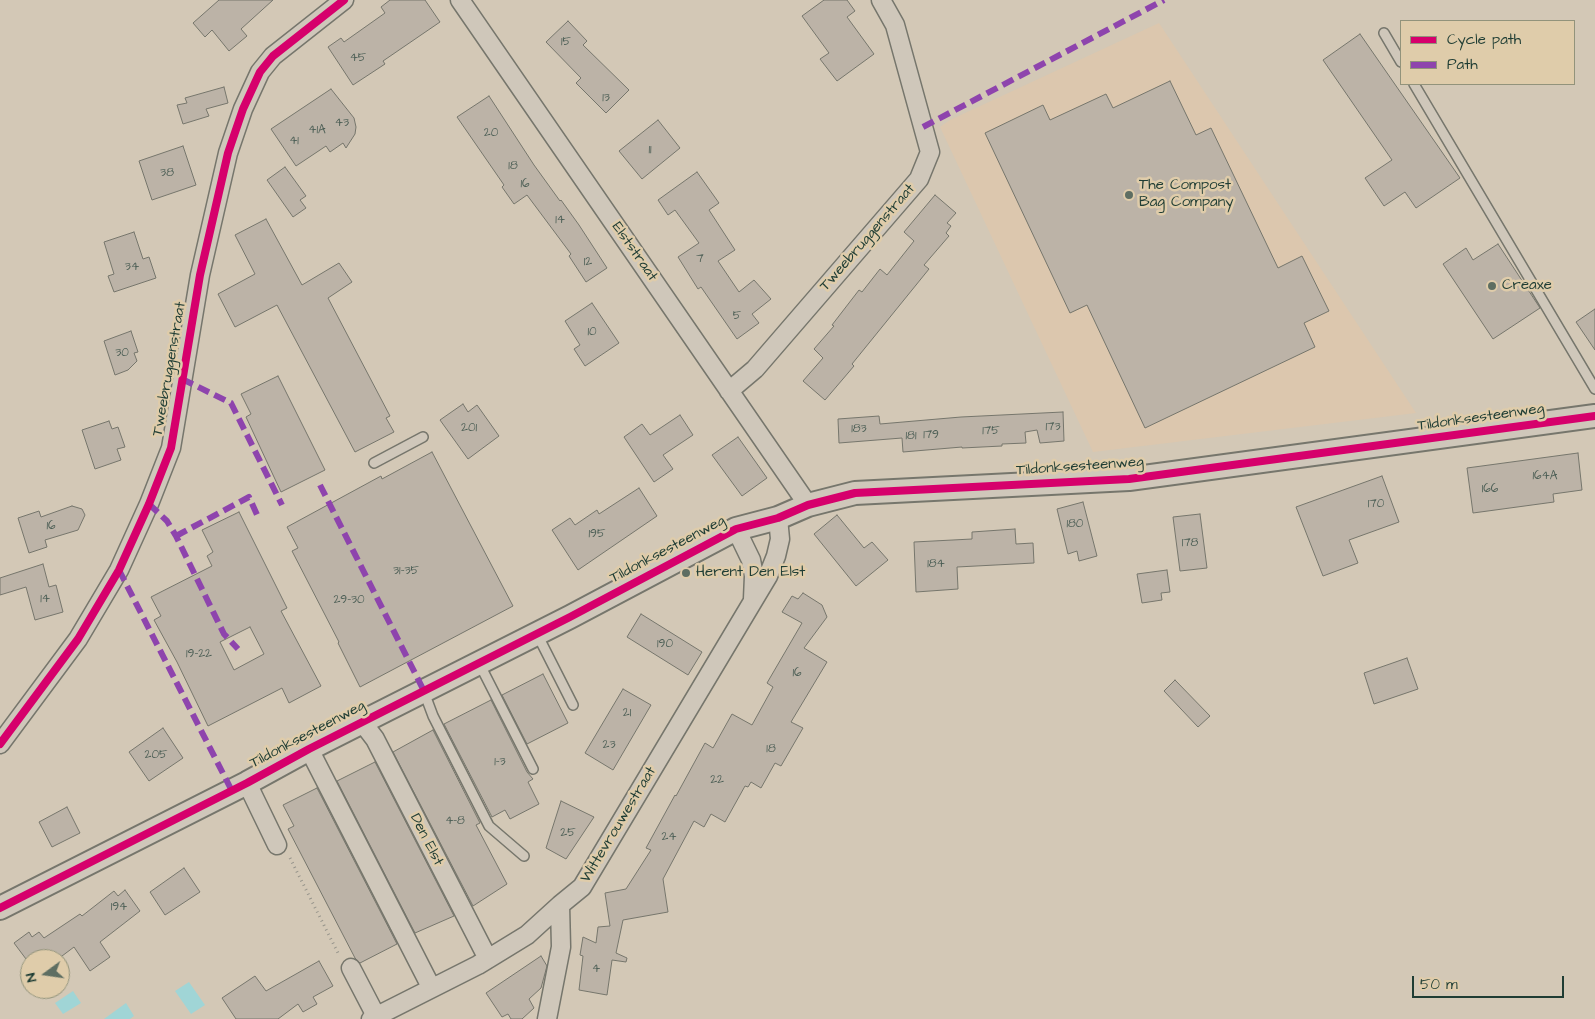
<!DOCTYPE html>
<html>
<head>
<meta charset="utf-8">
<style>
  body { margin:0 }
  #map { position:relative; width:1595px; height:1019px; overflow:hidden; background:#d3c8b6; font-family:"Architects Daughter",sans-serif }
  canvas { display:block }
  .legend { position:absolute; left:1400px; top:20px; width:175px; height:65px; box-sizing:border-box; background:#dfccaa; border:1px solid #92937b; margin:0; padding:6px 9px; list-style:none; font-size:15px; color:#1f3d34 }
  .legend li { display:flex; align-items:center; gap:10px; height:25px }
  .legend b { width:25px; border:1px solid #92937b }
  .north { position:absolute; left:20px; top:949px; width:50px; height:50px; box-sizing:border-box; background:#dfccaa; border:1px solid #92937b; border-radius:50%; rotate:256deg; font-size:14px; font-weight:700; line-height:20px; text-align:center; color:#1f3d34 }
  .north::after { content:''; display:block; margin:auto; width:18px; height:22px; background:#5e6e62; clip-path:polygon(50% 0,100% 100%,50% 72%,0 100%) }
  .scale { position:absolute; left:1412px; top:976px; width:152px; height:22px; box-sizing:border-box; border:2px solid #1f3d34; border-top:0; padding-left:6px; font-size:15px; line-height:18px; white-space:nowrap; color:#1f3d34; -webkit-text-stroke:4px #dfccaa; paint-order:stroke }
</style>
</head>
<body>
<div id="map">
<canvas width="1595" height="1019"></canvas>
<ul class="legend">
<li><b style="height:6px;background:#d6006c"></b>Cycle path</li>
<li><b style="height:6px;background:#8e44ad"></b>Path</li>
</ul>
<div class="north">N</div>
<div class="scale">50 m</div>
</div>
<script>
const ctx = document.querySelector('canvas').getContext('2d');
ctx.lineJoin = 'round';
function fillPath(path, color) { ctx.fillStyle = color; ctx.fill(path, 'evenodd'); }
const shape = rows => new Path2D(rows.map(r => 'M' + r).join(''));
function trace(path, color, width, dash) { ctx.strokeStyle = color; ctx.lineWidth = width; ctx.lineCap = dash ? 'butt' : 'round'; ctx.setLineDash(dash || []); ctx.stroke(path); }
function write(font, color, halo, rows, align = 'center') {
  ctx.font = font + ' "Architects Daughter",sans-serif'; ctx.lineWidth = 5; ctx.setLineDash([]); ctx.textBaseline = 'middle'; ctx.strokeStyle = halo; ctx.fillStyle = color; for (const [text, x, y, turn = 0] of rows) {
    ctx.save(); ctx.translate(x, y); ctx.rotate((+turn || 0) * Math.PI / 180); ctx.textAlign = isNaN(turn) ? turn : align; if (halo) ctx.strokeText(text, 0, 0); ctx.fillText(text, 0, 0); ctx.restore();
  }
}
fillPath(shape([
  [1159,23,1416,413,1093,452,940,127,950,120]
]), '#dcc7ae');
fillPath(shape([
  [189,982,205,1005,191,1014,175,991],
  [73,991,81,1003,63,1014,55,1003],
  [126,1003,134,1016,130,1019,104,1019]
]), '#a0d5d6');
const building = shape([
  [219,0,273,0,241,29,247,36,229,51,212,30,205,37,193,23,219,0],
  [390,0,425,0,440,22,383,61,385,64,353,85,328,47,341,38,344,42,385,13,381,7,390,0],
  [824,0,847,0,855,11,847,17,874,54,837,81,820,59,829,53,802,16,824,0],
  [568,21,587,41,583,45,629,90,606,113,576,83,581,78,546,42,568,21],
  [1360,34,1460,178,1416,208,1405,192,1384,206,1365,178,1392,160,1323,60,1360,34],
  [1170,81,1196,135,1211,128,1278,268,1302,256,1329,311,1304,323,1315,347,1145,428,1087,305,1070,313,985,133,1043,105,1050,120,1106,94,1113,108,1170,81],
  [224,87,228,103,206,109,209,116,183,124,177,105,187,103,185,98,224,87],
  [331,89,354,118,356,127,355,134,346,148,343,143,330,152,326,146,296,166,271,129,331,89],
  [489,96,534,165,560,201,561,200,579,225,607,268,586,282,569,256,571,254,527,195,514,204,502,187,504,185,457,117,489,96],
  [658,120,680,148,642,179,619,151,658,120],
  [183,146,196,185,152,200,139,161,183,146],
  [285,167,306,196,300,200,306,208,293,217,267,180,285,167],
  [697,172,719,203,709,210,735,250,718,261,739,292,754,280,771,299,752,314,759,323,737,339,701,287,698,289,678,257,699,243,675,210,668,215,658,200,697,172],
  [935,195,956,213,947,223,951,226,946,233,949,236,924,265,929,269,852,364,854,366,825,400,803,381,823,358,814,349,834,326,832,325,859,290,862,292,880,269,887,275,914,241,904,232,935,195],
  [266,219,302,285,339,263,352,282,328,298,390,416,386,418,394,432,355,452,277,305,235,327,218,294,255,274,235,235,266,219],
  [134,232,143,259,149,257,156,278,114,292,108,276,114,274,104,242,134,232],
  [1498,244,1540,308,1493,339,1443,264,1466,248,1473,260,1498,244],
  [592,303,619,343,585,366,574,349,580,345,565,321,592,303],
  [1595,309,1595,350,1576,322,1595,309],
  [131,331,138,352,134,353,137,361,128,370,115,375,104,341,131,331],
  [278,376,325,470,281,492,246,417,251,414,241,394,278,376],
  [463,404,468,412,477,405,499,436,468,459,440,420,463,404],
  [1063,412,1064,441,1040,443,1037,430,1025,432,1026,443,1002,444,1002,446,962,448,962,447,903,452,902,438,839,443,838,419,879,416,880,424,961,417,1063,412],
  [680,415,693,435,663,455,673,469,654,482,624,437,642,424,650,435,680,415],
  [109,421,112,429,118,427,125,447,117,449,121,460,95,469,82,430,109,421],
  [738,437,767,478,742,496,712,455,738,437],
  [432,452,513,606,360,687,338,643,339,642,292,551,298,548,287,527,381,476,382,479,432,452],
  [1578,453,1582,490,1553,494,1554,502,1473,513,1467,468,1578,453],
  [1382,476,1399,522,1349,540,1358,563,1323,576,1296,507,1382,476],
  [639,488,657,516,578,570,552,530,570,518,575,525,597,510,599,514,639,488],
  [1083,502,1097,556,1079,561,1077,551,1068,554,1057,509,1083,502],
  [72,506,82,509,85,515,78,530,45,540,47,547,29,553,18,518,39,511,41,517,72,506],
  [239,512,287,608,281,611,321,686,289,703,282,688,208,726,177,662,154,620,161,616,151,597,212,566,207,556,213,552,202,530,239,512],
  [250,627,264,654,234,670,220,642,250,627],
  [1200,514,1207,568,1180,571,1173,517,1200,514],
  [837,515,864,548,872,542,888,560,856,586,814,534,837,515],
  [1015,529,1016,544,1033,543,1034,563,957,567,958,589,916,592,914,542,972,539,972,532,1015,529],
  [43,564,49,587,56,585,63,612,35,620,26,587,0,595,0,578,43,564],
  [1167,570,1170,592,1161,593,1162,600,1142,603,1137,574,1167,570],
  [803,593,822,605,827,617,804,648,827,662,791,722,803,728,781,766,775,763,761,788,751,782,748,787,745,786,725,822,711,814,704,827,694,821,663,879,668,912,623,920,616,953,627,958,626,962,612,960,607,995,579,990,583,956,580,955,583,937,596,943,598,927,610,926,605,893,626,889,651,850,646,848,675,795,676,796,705,743,713,748,732,714,752,725,773,687,767,683,802,623,782,612,792,596,798,599,803,593],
  [641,614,702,652,688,675,627,637,641,614],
  [1407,658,1418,689,1374,704,1364,673,1407,658],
  [543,674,568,723,527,744,502,695,543,674],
  [1175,680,1210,716,1198,727,1164,691,1175,680],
  [623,689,651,705,613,770,585,753,623,689],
  [491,700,527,772,533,779,528,782,539,804,510,819,505,810,492,817,444,724,491,700],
  [163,728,183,758,149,781,129,752,163,728],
  [433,730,480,823,476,825,507,884,473,906,393,752,433,730],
  [375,762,454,916,415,933,337,781,375,762],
  [317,788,397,944,360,963,355,958,288,829,294,826,283,805,317,788],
  [561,801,594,817,566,859,546,848,561,801],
  [67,807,80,833,52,847,39,822,67,807],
  [184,868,200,892,165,915,150,892,184,868],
  [125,890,140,911,100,942,110,957,90,971,74,947,58,959,26,959,14,943,29,932,32,937,39,932,44,938,80,914,82,916,114,891,118,896,125,890],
  [541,956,547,966,541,988,529,999,534,1008,522,1019,511,1019,508,1014,502,1017,486,993,541,956],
  [319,961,333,986,313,997,317,1004,303,1012,298,1004,278,1019,236,1019,222,998,255,976,266,991,319,961]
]);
fillPath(building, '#bcb3a7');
trace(building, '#76766c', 1);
const service = shape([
  [1384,33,1401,62],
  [1414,84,1595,389],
  [374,463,423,437],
  [537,634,573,705],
  [479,663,533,769],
  [424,692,433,716,489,826,524,856]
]);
const minor = shape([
  [460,0,808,505],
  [729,391,755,369,919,179,930,152,895,25,881,0],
  [736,529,751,560,754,576,753,599],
  [362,722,375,739,488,959],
  [0,744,78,639,119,570,149,504,171,448,200,275,228,153,243,109,260,72,273,56,344,0],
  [309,749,431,987],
  [247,783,277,845],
  [351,968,376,1016],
  [371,1019,478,965,527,935,560,905,582,887,768,576,776,556,780,539,778,518],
  [547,1019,561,947,560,905]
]);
const tertiary = shape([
  [0,908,247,783,309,749,570,617,736,529,778,518,808,505,855,493,1129,479,1595,416]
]);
trace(service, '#76766c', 12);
trace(minor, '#76766c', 21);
trace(tertiary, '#76766c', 26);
trace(shape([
  [290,858,339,955]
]), '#96948b', 3, [1, 4]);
trace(service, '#cfc7ba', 9);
trace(minor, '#cfc7ba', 18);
trace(tertiary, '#cfc7ba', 22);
trace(shape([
  [923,127,1164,0],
  [182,379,231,403,282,505],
  [320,485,424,691],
  [149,504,167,521,176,536,224,634,238,649],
  [176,536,249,497,258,517],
  [119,570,232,791]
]), '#8e44ad', 6, [12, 6]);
trace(shape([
  [0,744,78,639,119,570,149,504,171,448,200,275,228,153,243,109,260,72,273,56,344,0],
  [0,908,247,783,309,749,570,617,736,529,778,518,808,505,855,493,1129,479,1595,416]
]), '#d6006c', 8);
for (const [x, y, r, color] of [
  [1129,195,5,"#5e6e62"],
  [1492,286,5,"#5e6e62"],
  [686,573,5,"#5e6e62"]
]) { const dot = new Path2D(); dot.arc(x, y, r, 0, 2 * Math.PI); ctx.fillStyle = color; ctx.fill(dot); trace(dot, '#dfccaa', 2); }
write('12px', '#4d5f56', null, [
  ["15",566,42],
  ["45",358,58],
  ["13",606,98],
  ["43",342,123],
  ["41A",317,130],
  ["20",491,133],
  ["41",294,141],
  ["11",650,150],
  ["18",513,166],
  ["38",167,173],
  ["16",525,184],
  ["14",560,220],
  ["7",700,259],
  ["12",588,262],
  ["34",132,267],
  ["5",737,316],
  ["10",592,332],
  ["30",122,353],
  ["173",1053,427],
  ["201",469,428],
  ["183",859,429],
  ["175",991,431],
  ["179",931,435],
  ["181",911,436],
  ["164A",1545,476],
  ["166",1490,489],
  ["170",1376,504],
  ["180",1075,524],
  ["16",51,526],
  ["195",597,534],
  ["178",1190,543],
  ["184",936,564],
  ["31-35",406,571],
  ["14",45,599],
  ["29-30",349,600],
  ["190",665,644],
  ["19-22",199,654],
  ["16",797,673],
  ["21",627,713],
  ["23",609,745],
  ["18",771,749],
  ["205",156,755],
  ["1-3",500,762],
  ["22",717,780],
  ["4-8",455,821],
  ["25",568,833],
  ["24",669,837],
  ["194",119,907],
  ["4",596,969]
]);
write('15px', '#1f3d34', '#dfccaa', [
  ["The Compost",1139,186],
  ["Bag Company",1139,203],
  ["Creaxe",1502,286],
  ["Herent Den Elst",696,573]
], 'left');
write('15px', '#1f3d34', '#dfccaa', [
  ["Tweebruggenstraat",868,238,-49],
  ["Elststraat",634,252,55],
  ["Tweebruggenstraat",170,369,-80],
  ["Tildonksesteenweg",1481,418,-8],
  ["Tildonksesteenweg",1080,467,-4],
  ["Tildonksesteenweg",668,550,-28],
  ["Tildonksesteenweg",308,735,-28],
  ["Wittevrouwestraat",619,825,-59],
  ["Den Elst",426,840,63]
]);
</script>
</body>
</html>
